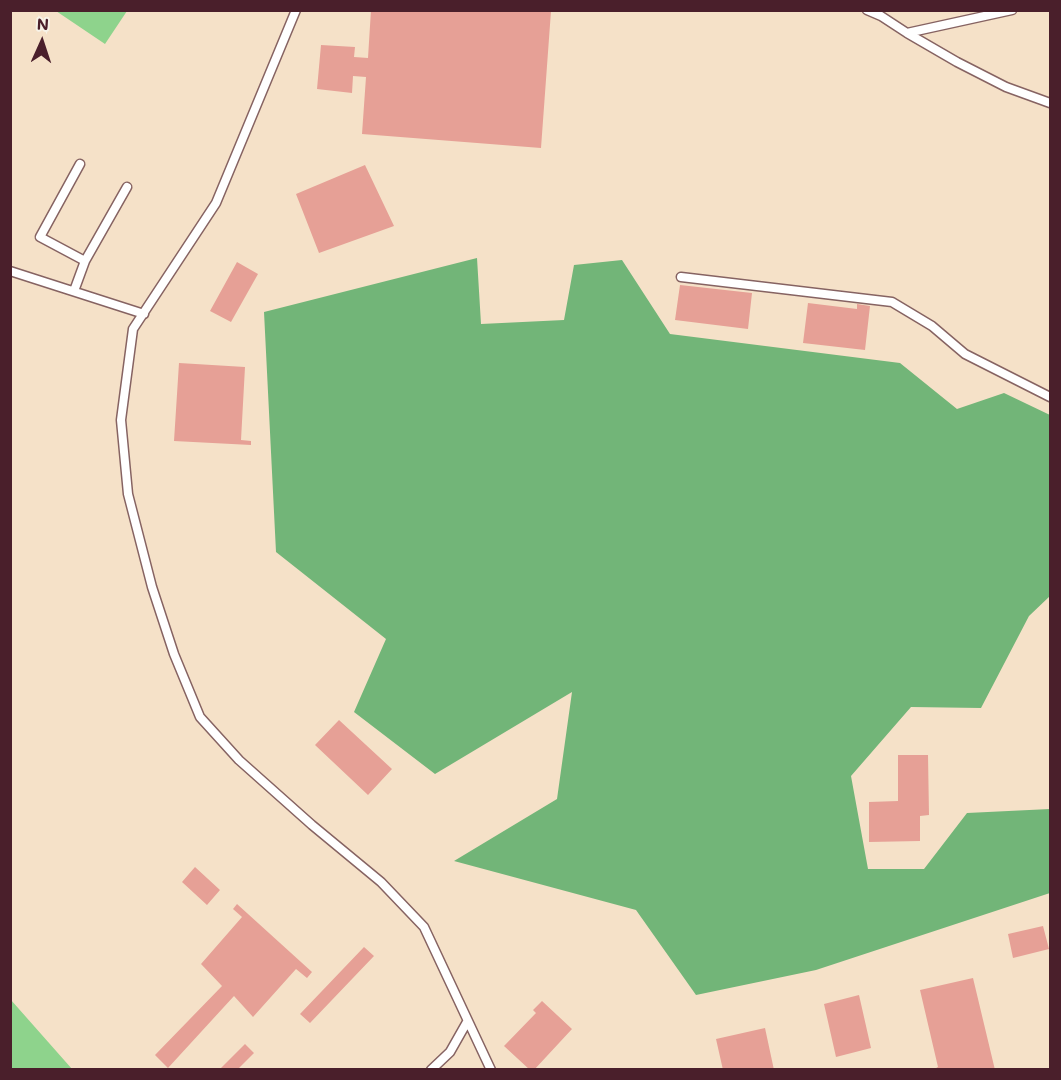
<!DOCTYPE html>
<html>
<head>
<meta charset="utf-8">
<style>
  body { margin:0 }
  #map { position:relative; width:1061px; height:1080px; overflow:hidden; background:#f5e1c8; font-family:Mali,sans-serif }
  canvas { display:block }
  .frame { position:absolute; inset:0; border:12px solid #4a1f2b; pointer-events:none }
  .north { position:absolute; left:12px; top:12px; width:60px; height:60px; -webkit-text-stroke:4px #f7f3e8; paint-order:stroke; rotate:3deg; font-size:16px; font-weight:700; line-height:24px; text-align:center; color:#4a1f2b }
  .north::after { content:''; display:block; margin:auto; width:21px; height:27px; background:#4a1f2b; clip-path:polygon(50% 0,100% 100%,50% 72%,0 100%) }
</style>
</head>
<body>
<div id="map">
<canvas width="1061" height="1080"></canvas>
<div class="frame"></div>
<div class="north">N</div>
</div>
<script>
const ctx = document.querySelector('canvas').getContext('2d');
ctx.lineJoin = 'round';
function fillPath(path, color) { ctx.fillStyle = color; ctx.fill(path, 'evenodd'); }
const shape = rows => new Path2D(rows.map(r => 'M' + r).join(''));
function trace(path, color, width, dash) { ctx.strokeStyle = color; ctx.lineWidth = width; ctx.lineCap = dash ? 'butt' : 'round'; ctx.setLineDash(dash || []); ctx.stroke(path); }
fillPath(shape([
  [56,11,127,11,105,44],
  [10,1000,11,1000,72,1069,11,1069]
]), '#8ed38c');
fillPath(shape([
  [477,258,481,324,564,320,574,265,622,260,670,334,900,363,957,409,1004,393,1050,415,1050,596,1029,616,981,708,911,707,851,776,868,869,924,869,967,813,1050,809,1050,893,816,970,696,995,636,910,454,861,557,799,572,692,435,774,354,712,386,639,276,552,264,312]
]), '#72b578');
fillPath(shape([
  [371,10,551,11,541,148,362,134,366,77,353,76,352,93,317,89,321,45,355,47,354,57,368,58],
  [365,165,394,226,319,253,296,194],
  [237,262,258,274,231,322,210,311],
  [680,285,752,293,748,329,675,320],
  [808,303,857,309,857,304,870,306,865,350,803,343],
  [179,363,245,367,241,440,251,441,251,445,174,441],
  [339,720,392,769,368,795,315,745],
  [898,755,928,755,929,815,920,816,920,841,869,842,869,802,898,801],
  [195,867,220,890,207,905,182,882],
  [237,904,312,972,307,978,296,969,253,1017,234,996,168,1068,155,1055,222,986,201,964,242,917,233,909],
  [1043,926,1049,949,1013,958,1008,934],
  [364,947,374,956,310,1023,300,1014],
  [973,978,995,1070,932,1070,938,1067,920,990],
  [859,995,871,1048,836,1057,824,1004],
  [542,1001,572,1029,534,1070,530,1070,504,1046,536,1013,533,1010],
  [765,1028,774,1070,723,1070,716,1039],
  [245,1044,254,1053,237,1070,219,1070]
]), '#e6a096');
const lane = shape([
  [296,10,216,203,133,329,121,420,128,494,152,587,174,654,200,717,239,760,312,825,381,882,424,927,491,1070],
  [867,10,881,16,907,33],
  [1012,10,907,33,957,62,1006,87,1050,103],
  [80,164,40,237,85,261],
  [10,271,144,314],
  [681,277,892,302,932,326,965,354,1050,397],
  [74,291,85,261,127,187],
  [431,1070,450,1052,467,1022]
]);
trace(lane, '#866362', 11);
trace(lane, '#fff', 8);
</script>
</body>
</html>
